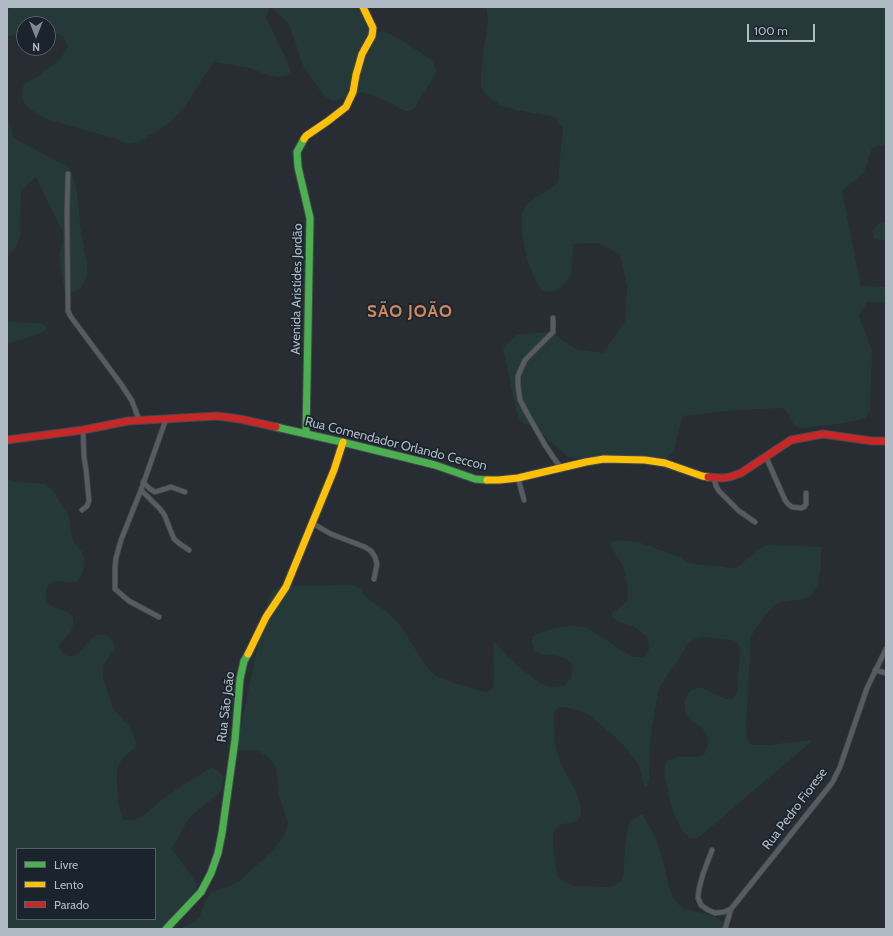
<!DOCTYPE html>
<html>
<head>
<meta charset="utf-8">
<style>
  body { margin:0 }
  #map { position:relative; width:893px; height:936px; overflow:hidden; background:#272d33; font-family:Cabin,sans-serif }
  canvas { display:block }
  .frame { position:absolute; inset:0; border:8px solid #b0bac5; pointer-events:none }
  .legend { position:absolute; left:16px; top:848px; width:140px; height:72px; box-sizing:border-box; background:#1b242d; border:1px solid #57606a; margin:0; padding:5px 7px; list-style:none; font-size:12px; color:#b0bac5 }
  .legend li { display:flex; align-items:center; gap:8px; height:20px }
  .legend b { width:20px; border:1px solid #57606a }
  .north { position:absolute; left:16px; top:16px; width:40px; height:40px; box-sizing:border-box; background:#1b242d; border:1px solid #57606a; border-radius:50%; rotate:180deg; font-size:11px; font-weight:700; line-height:16px; text-align:center; color:#b0bac5 }
  .north::after { content:''; display:block; margin:auto; width:14px; height:18px; background:#808992; clip-path:polygon(50% 0,100% 100%,50% 72%,0 100%) }
  .scale { position:absolute; left:747px; top:24px; width:68px; height:18px; box-sizing:border-box; border:2px solid #b0bac5; border-top:0; padding-left:5px; font-size:12px; line-height:14px; white-space:nowrap; color:#b0bac5; -webkit-text-stroke:3px #1b242d; paint-order:stroke }
</style>
</head>
<body>
<div id="map">
<canvas width="893" height="936"></canvas>
<div class="frame"></div>
<ul class="legend">
<li><b style="height:5px;background:#4caf50"></b>Livre</li>
<li><b style="height:5px;background:#ffc107"></b>Lento</li>
<li><b style="height:5px;background:#c62828"></b>Parado</li>
</ul>
<div class="north">N</div>
<div class="scale">100 m</div>
</div>
<script>
const ctx = document.querySelector('canvas').getContext('2d');
ctx.lineJoin = 'round';
function fillPath(path, color) { ctx.fillStyle = color; ctx.fill(path, 'evenodd'); }
const shape = rows => new Path2D(rows.map(r => 'M' + r).join(''));
function trace(path, color, width, dash) { ctx.strokeStyle = color; ctx.lineWidth = width; ctx.lineCap = dash ? 'butt' : 'round'; ctx.setLineDash(dash || []); ctx.stroke(path); }
function write(font, color, halo, rows, align = 'center') {
  ctx.font = font + ' Cabin,sans-serif'; ctx.lineWidth = 3.5; ctx.setLineDash([]); ctx.textBaseline = 'middle'; ctx.strokeStyle = halo; ctx.fillStyle = color; for (const [text, x, y, turn = 0] of rows) {
    ctx.save(); ctx.translate(x, y); ctx.rotate((+turn || 0) * Math.PI / 180); ctx.textAlign = isNaN(turn) ? turn : align; if (halo) ctx.strokeText(text, 0, 0); ctx.fillText(text, 0, 0); ctx.restore();
  }
}
fillPath(shape([
  [10,7,269,7,266,18,287,61,290,68,290,72,287,76,279,77,267,75,250,68,214,62,195,90,188,102,175,118,161,129,143,139,136,143,129,144,124,143,117,139,50,120,39,115,28,108,24,103,22,96,22,90,24,84,30,80,36,77,60,60,68,46,63,37,48,29,48,24,24,24,24,32,7,37,7,11],
  [270,7,364,7,369,26,377,31,385,32,399,38,427,57,433,62,436,69,435,75,415,107,410,111,405,111,391,103,362,92,349,95,339,100,334,101,330,100,324,95,319,89,303,66,289,24],
  [486,7,886,7,886,144,872,148,865,170,863,173,842,191,861,286,886,287,886,303,867,302,859,316,872,351,870,411,866,417,860,420,844,423,804,428,799,428,794,425,789,415,783,408,737,410,683,416,674,449,670,455,664,460,574,458,567,456,534,427,523,423,519,418,516,410,503,347,517,335,522,334,550,332,554,333,562,340,576,349,603,353,625,321,627,287,620,254,597,243,573,244,572,268,571,274,568,280,560,288,554,291,548,292,542,291,538,285,528,263,524,245,522,233,522,212,524,208,528,203,532,200,547,191,558,182,563,128,555,117,516,110,502,106,488,97,484,92,481,86,481,75,484,44,487,29,488,20],
  [7,115,14,138,71,169,77,192,80,225,87,265,87,276,84,283,80,289,75,292,69,292,64,288,60,262,60,253,63,239,62,231,36,177,21,190,20,236,17,245,15,249,7,257],
  [886,221,886,240,879,240,874,238,872,232,874,228,878,224],
  [7,322,40,323,45,325,47,328,45,331,38,334,7,344],
  [7,479,14,482,36,483,45,484,52,489,68,513,70,523,71,534,74,542,82,552,84,558,84,566,82,573,80,578,77,581,71,582,55,581,49,585,46,589,46,599,49,604,56,608,68,612,73,618,73,625,71,631,60,644,59,648,63,653,67,656,73,656,79,653,90,640,96,635,102,634,108,635,111,638,114,644,115,648,104,664,103,671,103,677,111,703,115,711,129,726,135,738,136,744,134,749,122,759,119,765,117,772,117,779,118,803,123,819,126,820,133,820,141,817,168,795,210,768,214,768,219,771,224,777,222,788,218,794,193,814,185,825,176,842,171,848,193,878,196,884,197,890,195,894,187,903,160,929,7,929],
  [17,849,155,849,155,919,17,919],
  [618,540,638,542,677,556,690,563,700,565,716,566,729,568,735,568,740,565,755,552,762,547,769,545,821,547,821,565,818,584,814,592,809,597,803,599,782,602,776,605,767,613,761,621,751,636,746,727,747,739,752,745,767,745,813,740,703,834,697,838,690,838,685,834,678,823,674,814,670,802,664,772,665,764,668,760,677,757,698,757,705,753,707,748,708,737,703,729,690,719,685,711,685,700,687,695,692,690,697,688,702,688,725,699,730,699,734,698,737,692,740,655,740,648,737,642,732,640,704,637,697,638,693,640,687,645,676,664,661,685,658,692,652,727,650,748,649,780,647,788,644,786,640,769,637,762,626,748,612,734,587,714,580,711,565,707,558,708,555,712,554,718,555,745,560,761,578,796,581,809,581,815,577,821,560,825,555,829,553,834,553,843,555,861,557,875,559,878,569,884,576,886,608,887,614,886,620,882,623,877,624,869,625,845,628,827,632,820,640,815,643,815,654,835,660,849,668,883,673,898,677,903,685,909,708,914,717,918,734,929,181,929,195,921,200,916,206,900,210,893,214,891,227,887,238,882,244,877,272,851,283,837,286,831,288,822,279,796,276,769,273,762,265,755,258,751,250,750,239,751,237,746,265,611,268,601,272,591,277,588,285,586,351,585,360,588,365,596,369,600,383,609,394,618,400,625,425,664,430,671,438,677,445,680,474,689,481,691,488,692,493,688,494,681,493,644,496,642,503,652,512,661,537,681,543,685,550,687,557,687,565,685,571,678,572,668,571,663,565,658,558,656,542,654,535,651,532,644,532,637,539,633,560,627,573,626,586,627,621,650,633,657,643,657,647,655,649,649,648,641,646,636,641,632,634,627,617,621,612,618,612,613,623,605,627,600,628,592,627,584,624,568,610,545,612,541]
]), '#253939');
const street = shape([
  [68,174,67,212,68,311,71,317,121,384,132,401,139,420],
  [553,318,553,332,525,360,518,376,518,385,520,400,528,415,545,445,553,457,561,468],
  [766,457,785,500,788,504,792,507,801,508,804,507,806,504,806,493],
  [518,478,524,500],
  [714,478,716,486,719,491,739,511,755,522],
  [143,482,150,489,155,492,171,487,185,492],
  [141,490,160,509,164,514,174,539,180,544,189,550],
  [82,510,87,506,89,501,86,469,84,457,83,430],
  [312,523,331,534,365,547,371,551,375,557,377,564,374,579],
  [159,617,129,601,115,589,115,567,116,558,121,540,141,490,166,419],
  [875,670,886,673],
  [712,850,703,874,699,889,698,898,701,905,708,910,715,913,724,912,731,909],
  [725,929,731,909,832,783,840,767,867,688,886,649]
]);
const fast = shape([
  [304,139,297,152,298,167,310,218,306,434],
  [276,427,346,443,435,465,475,479,487,480],
  [166,929,201,892,211,873,218,853,222,833,235,740,240,679,244,661,248,654]
]);
const slow = shape([
  [304,139,306,136,328,121,346,107,353,92,356,75,362,54,372,36,373,28,363,7],
  [487,480,499,480,518,478,586,462,604,459,645,460,665,463,702,476,708,477],
  [248,654,266,617,286,587,334,470,343,442]
]);
const jam = shape([
  [7,440,83,430,128,421,217,416,240,419,276,427],
  [708,477,722,478,730,477,741,473,791,440,823,434,872,441,886,441]
]);
trace(street, '#45494e', 6);
trace(fast, '#45494e', 9);
trace(slow, '#45494e', 9);
trace(jam, '#45494e', 9);
trace(street, '#575c61', 4.5);
trace(fast, '#4caf50', 7);
trace(slow, '#ffc107', 7);
trace(jam, '#c62828', 7);
write('13px', '#b0bac5', '#1b242d', [
  ["Avenida Aristides Jordão",297,289,-89],
  ["Rua Comendador Orlando Ceccon",396,444,14],
  ["Rua São João",226,707,-83],
  ["Rua Pedro Fiorese",795,809,-53]
]);
ctx.letterSpacing = '1px';
write('bold 17px', '#cf8661', '#1b242d', [
  ["SÃO JOÃO",410,312]
]);
ctx.letterSpacing = '0px';
</script>
</body>
</html>
